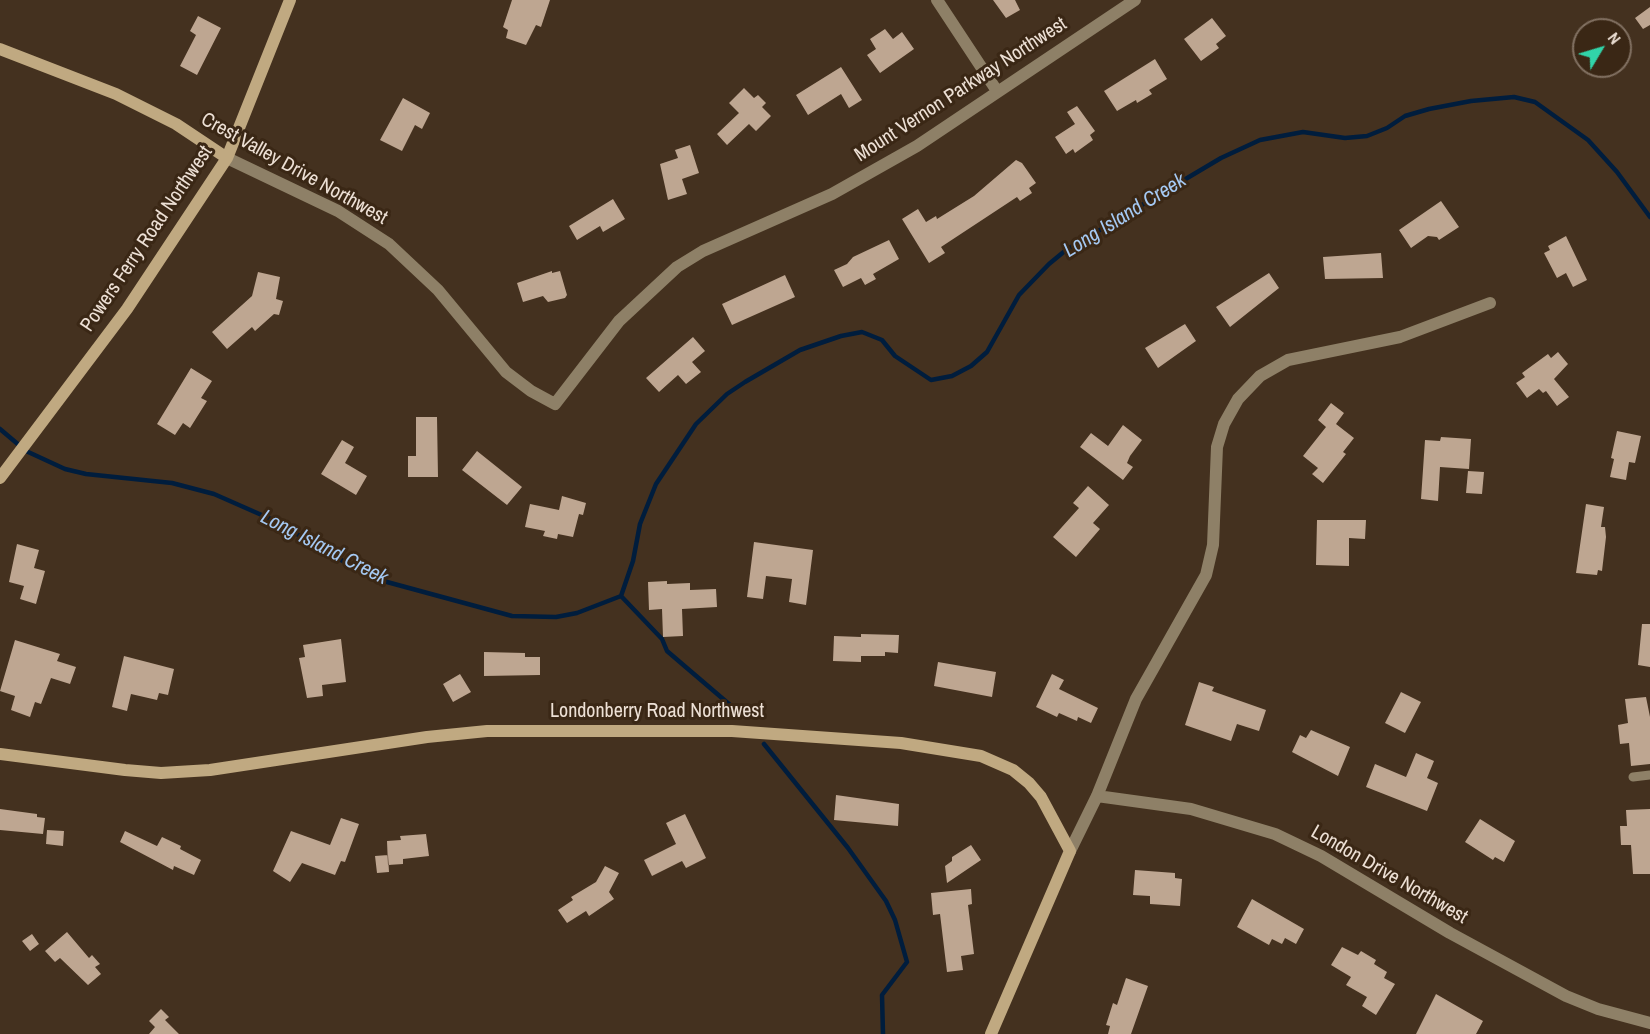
<!DOCTYPE html>
<html>
<head>
<meta charset="utf-8">
<style>
  body { margin:0 }
  #map { position:relative; width:1650px; height:1034px; overflow:hidden; background:#44311f; font-family:"Archivo Narrow",sans-serif }
  canvas { display:block }
  .north { position:absolute; left:1572px; top:18px; width:60px; height:60px; box-sizing:border-box; background:#3a2715; border:2px solid #827162; border-radius:50%; rotate:52deg; font-size:16px; font-weight:700; line-height:24px; text-align:center; color:#ede0d5 }
  .north::after { content:''; display:block; margin:auto; width:21px; height:27px; background:#31d4a9; clip-path:polygon(50% 0,100% 100%,50% 72%,0 100%) }
</style>
</head>
<body>
<div id="map">
<canvas width="1650" height="1034"></canvas>
<div class="north">N</div>
</div>
<script>
const ctx = document.querySelector('canvas').getContext('2d');
ctx.lineJoin = 'round';
const shape = rows => new Path2D(rows.map(r => 'M' + r).join(''));
function trace(path, color, width, dash) { ctx.strokeStyle = color; ctx.lineWidth = width; ctx.lineCap = dash ? 'butt' : 'round'; ctx.setLineDash(dash || []); ctx.stroke(path); }
function fillPath(path, color) { ctx.fillStyle = color; ctx.fill(path, 'evenodd'); }
function write(font, color, halo, rows, align = 'center') {
  ctx.font = font + ' "Archivo Narrow",sans-serif'; ctx.lineWidth = 6; ctx.setLineDash([]); ctx.textBaseline = 'middle'; ctx.strokeStyle = halo; ctx.fillStyle = color; for (const [text, x, y, turn = 0] of rows) {
    ctx.save(); ctx.translate(x, y); ctx.rotate((+turn || 0) * Math.PI / 180); ctx.textAlign = isNaN(turn) ? turn : align; if (halo) ctx.strokeText(text, 0, 0); ctx.fillText(text, 0, 0); ctx.restore();
  }
}
trace(shape([
  [0,429,26,451,65,469,86,474,172,483,214,494,273,520,348,564,387,582,512,616,556,617,577,613,621,596,633,561,640,524,656,484,696,424,727,394,745,382,800,350,841,336,862,332,882,340,895,356,931,380,952,376,971,366,987,352,1019,295,1049,264,1066,250,1221,158,1260,140,1303,132,1345,138,1367,136,1387,128,1405,116,1429,109,1471,101,1514,97,1535,102,1588,140,1617,172,1650,217],
  [621,596,662,639,667,651,736,710],
  [764,744,848,848,886,901,895,920,907,962,882,995,883,1034]
]), '#001d3d', 4.5);
fillPath(shape([
  [512,0,550,0,541,27,536,25,526,45,506,38,508,30,503,27],
  [993,0,1015,0,1020,10,1006,18],
  [1650,7,1650,25,1643,29,1635,18],
  [198,16,221,28,197,75,180,66,196,35,190,31],
  [1212,18,1226,36,1216,44,1219,48,1201,61,1184,39],
  [885,29,893,39,902,32,914,49,880,73,867,55,876,49,870,39],
  [1155,59,1167,79,1149,90,1152,94,1137,103,1136,100,1117,111,1104,91],
  [841,67,862,100,849,108,841,94,808,115,796,95],
  [744,88,754,98,758,95,766,103,762,107,771,116,756,131,749,124,727,145,717,134,739,113,729,103],
  [403,98,430,113,422,129,415,125,402,151,380,140],
  [1077,106,1095,131,1090,135,1093,140,1075,153,1073,149,1066,154,1055,137,1075,124,1067,112],
  [690,145,699,173,682,179,687,194,668,200,660,164,678,158,675,150],
  [1016,160,1022,163,1036,183,1029,188,1032,193,1020,201,1017,197,941,247,945,253,929,263,902,219,918,209,926,222,936,216,937,219,974,196],
  [613,199,625,219,603,232,600,226,577,240,569,226],
  [1441,201,1459,227,1439,240,1437,237,1428,236,1411,248,1399,230],
  [1566,236,1587,280,1573,287,1566,273,1557,278,1544,253,1550,250,1548,246],
  [889,240,899,259,873,274,876,279,865,285,861,278,843,287,834,270,847,264,853,257],
  [1381,253,1383,278,1325,279,1323,257],
  [552,271,552,273,560,271,567,295,565,298,548,302,543,296,523,302,517,283],
  [258,272,280,277,276,299,283,301,279,315,274,314,255,331,252,327,227,349,212,332,252,296],
  [1269,273,1279,288,1230,327,1216,307],
  [785,275,795,297,732,325,722,304],
  [1185,324,1196,341,1158,368,1145,348],
  [693,337,705,351,692,362,701,372,686,384,678,375,659,392,646,378],
  [1558,352,1568,364,1554,379,1569,397,1557,406,1546,391,1543,393,1539,389,1527,398,1516,383,1525,377,1522,373,1548,354,1551,358],
  [191,368,212,381,201,398,207,401,190,428,183,423,175,435,157,424],
  [1331,403,1344,413,1336,424,1354,438,1343,452,1346,454,1323,483,1312,474,1318,468,1303,456,1326,427,1318,420],
  [416,417,437,417,438,477,408,477,408,456,416,456],
  [1123,425,1142,440,1130,456,1127,463,1133,467,1123,480,1080,447,1091,433,1108,446],
  [1617,431,1641,436,1635,463,1629,462,1626,480,1610,477,1614,459,1611,458],
  [1441,437,1471,439,1469,469,1440,467,1438,501,1421,499,1425,440,1440,441],
  [342,440,354,447,345,463,367,476,356,495,321,474],
  [477,451,522,487,507,505,462,470],
  [1468,471,1484,472,1482,494,1466,493],
  [1088,486,1109,505,1093,523,1100,529,1076,557,1053,537,1079,508,1073,503],
  [562,496,586,503,583,515,579,514,573,537,558,534,557,539,543,536,545,531,525,527,530,504,559,510],
  [1586,504,1604,507,1601,527,1605,527,1606,537,1602,571,1598,570,1597,575,1576,573],
  [1317,520,1366,520,1365,539,1349,538,1349,566,1316,565],
  [754,542,813,550,806,605,789,602,792,579,766,576,763,599,747,597],
  [17,544,39,550,34,568,45,571,36,604,20,599,24,586,9,582],
  [667,581,667,584,690,583,690,590,716,589,717,607,682,609,683,636,663,637,662,609,649,610,648,582],
  [1642,624,1650,624,1650,667,1638,665],
  [861,634,899,635,898,653,885,652,885,656,861,656,861,662,833,661,834,636,861,637],
  [341,639,346,682,322,685,323,696,307,698,299,658,305,657,303,645],
  [15,640,60,654,57,661,76,667,70,684,51,678,41,704,35,702,30,717,11,710,15,696,0,691],
  [484,652,525,653,525,657,540,657,540,675,484,676],
  [124,656,174,669,168,695,159,693,157,700,131,694,127,711,112,707],
  [938,662,996,672,992,697,934,686],
  [460,674,471,692,453,702,443,684],
  [1052,674,1064,680,1059,689,1098,708,1091,723,1078,717,1077,721,1059,713,1057,717,1036,707],
  [1199,682,1214,687,1212,691,1266,710,1259,731,1237,724,1231,741,1185,725],
  [1401,692,1421,702,1405,733,1385,723],
  [1646,697,1650,717,1650,764,1631,766,1629,743,1620,744,1618,725,1628,723,1625,699],
  [1311,730,1350,747,1338,776,1292,752,1300,735,1306,738],
  [1416,753,1434,761,1427,778,1438,783,1427,811,1366,787,1375,764,1406,777],
  [836,795,899,804,898,826,834,820],
  [0,809,37,814,37,817,45,818,43,834,0,830],
  [1650,809,1650,874,1633,874,1631,845,1621,845,1620,826,1627,826,1626,810],
  [685,814,706,858,686,868,682,861,652,876,644,860,676,844,666,823],
  [341,818,359,824,345,862,341,861,335,875,302,863,290,882,273,871,291,831,330,845],
  [1480,819,1515,841,1504,862,1495,857,1493,860,1465,842],
  [47,830,64,831,63,846,46,844],
  [125,831,157,846,162,837,181,846,180,849,201,860,194,875,174,866,173,870,120,842],
  [426,834,429,856,403,859,403,864,388,865,387,841,401,840,400,836],
  [971,845,981,860,947,883,945,866,952,861,952,857],
  [388,855,389,872,377,873,375,856],
  [605,866,619,873,609,892,614,899,589,916,586,911,567,923,558,910,573,900,571,897,596,882],
  [1135,870,1175,873,1175,878,1182,879,1180,906,1150,904,1150,896,1133,895],
  [971,889,972,904,968,905,974,954,961,956,963,970,947,972,940,914,933,915,931,893],
  [1252,899,1304,929,1296,944,1285,938,1282,944,1272,939,1269,945,1237,927],
  [67,932,89,958,92,955,100,964,95,967,101,974,88,985,60,958,55,962,45,951],
  [32,934,39,944,30,951,22,941],
  [1342,947,1358,955,1361,951,1376,960,1374,964,1387,972,1384,978,1395,984,1376,1015,1362,1006,1367,997,1346,985,1351,977,1331,965],
  [1126,978,1148,986,1131,1034,1108,1034,1110,1026,1106,1025,1113,1003,1117,1005],
  [1436,994,1483,1021,1476,1034,1416,1034],
  [161,1009,169,1017,165,1020,179,1034,149,1034,155,1027,149,1021]
]), '#bea691');
trace(shape([
  [1633,777,1650,775]
]), '#8e8067', 9);
trace(shape([
  [937,0,997,91],
  [227,158,338,211,389,244,438,290,506,372,531,391,555,404,619,321,677,267,703,251,832,194,917,146,1135,0],
  [1097,796,1191,809,1275,834,1321,856,1450,933,1566,996,1598,1009,1650,1023],
  [1070,851,1097,796,1136,699,1206,575,1213,545,1217,447,1224,424,1238,399,1260,376,1288,360,1400,337,1490,303]
]), '#8e8067', 12);
trace(shape([
  [0,49,116,94,176,124,227,158],
  [0,478,127,309,227,158,290,0],
  [0,754,125,770,161,773,210,770,427,737,487,731,732,731,901,743,981,756,1013,770,1029,783,1041,797,1070,851,991,1034]
]), '#c0a981', 12);
write('20px', '#ede0d5', '#3a2715', [
  ["Mount Vernon Parkway Northwest",961,90,-33],
  ["Crest Valley Drive Northwest",294,169,29],
  ["Powers Ferry Road Northwest",147,239,-56],
  ["Londonberry Road Northwest",657,712],
  ["London Drive Northwest",1389,875,30]
]);
write('italic 21px', '#a5c9f3', '#3a2715', [
  ["Long Island Creek",1125,216,-32],
  ["Long Island Creek",324,548,27]
]);
</script>
</body>
</html>
